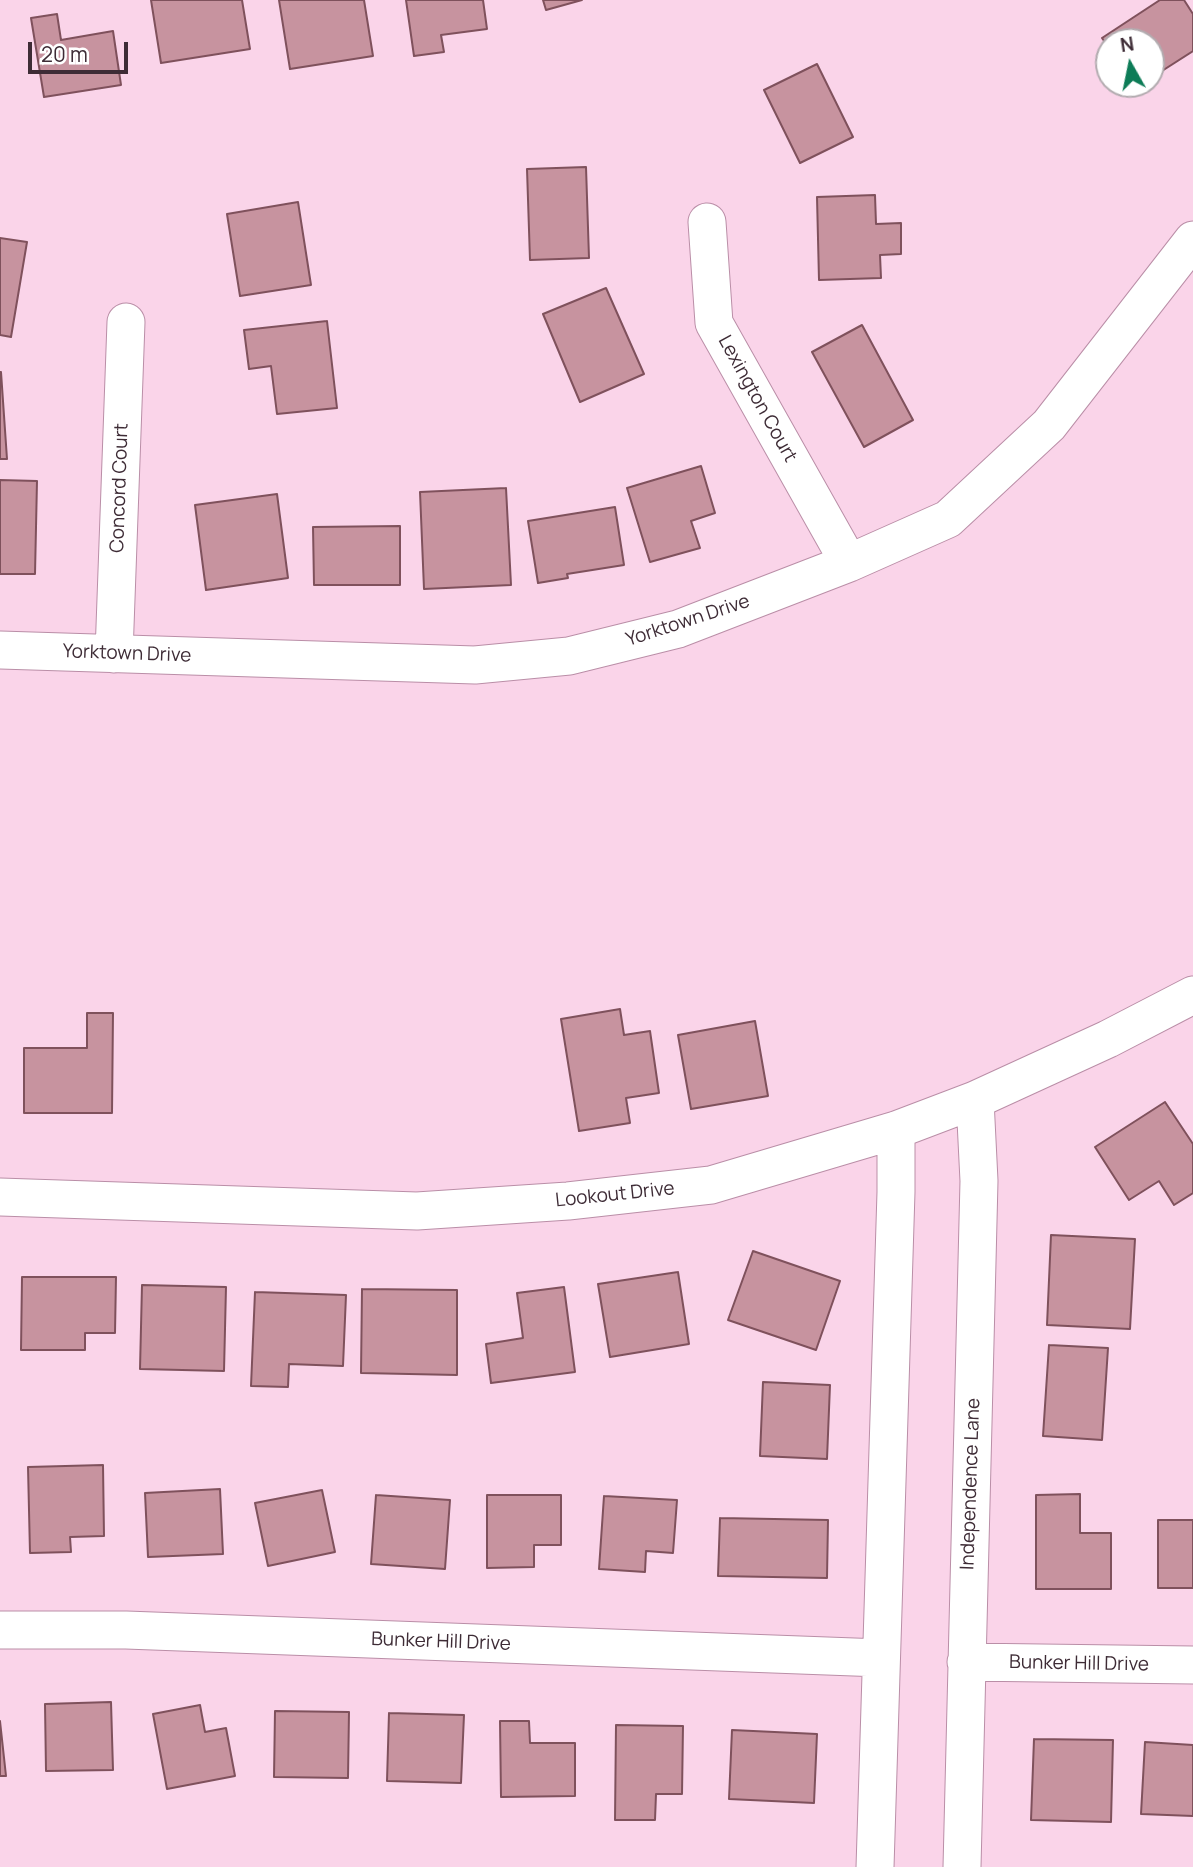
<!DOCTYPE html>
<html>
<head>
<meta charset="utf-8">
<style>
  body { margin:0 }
  #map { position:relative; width:1193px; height:1867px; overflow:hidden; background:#fad4e9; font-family:Manrope,sans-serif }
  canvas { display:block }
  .north { position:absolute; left:1095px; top:28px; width:70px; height:70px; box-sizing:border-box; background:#fff; border:2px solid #b2abaf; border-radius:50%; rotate:351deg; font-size:19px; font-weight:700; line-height:28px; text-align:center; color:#3e2c36 }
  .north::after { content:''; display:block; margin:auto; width:24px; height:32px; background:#0d7c57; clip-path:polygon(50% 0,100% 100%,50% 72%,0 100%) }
  .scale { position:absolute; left:28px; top:42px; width:100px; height:32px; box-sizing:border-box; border:4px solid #3e2c36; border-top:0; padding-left:9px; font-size:21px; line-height:24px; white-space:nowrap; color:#3e2c36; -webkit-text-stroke:5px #fff; paint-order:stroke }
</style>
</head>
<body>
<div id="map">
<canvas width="1193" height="1867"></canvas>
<div class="north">N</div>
<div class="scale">20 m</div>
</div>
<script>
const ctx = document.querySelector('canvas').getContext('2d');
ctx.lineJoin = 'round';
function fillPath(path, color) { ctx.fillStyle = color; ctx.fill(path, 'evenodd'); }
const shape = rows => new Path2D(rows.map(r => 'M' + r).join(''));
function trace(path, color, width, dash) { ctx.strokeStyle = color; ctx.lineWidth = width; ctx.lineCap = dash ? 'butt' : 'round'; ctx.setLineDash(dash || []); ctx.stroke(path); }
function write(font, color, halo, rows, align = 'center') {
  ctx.font = font + ' Manrope,sans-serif'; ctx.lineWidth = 7; ctx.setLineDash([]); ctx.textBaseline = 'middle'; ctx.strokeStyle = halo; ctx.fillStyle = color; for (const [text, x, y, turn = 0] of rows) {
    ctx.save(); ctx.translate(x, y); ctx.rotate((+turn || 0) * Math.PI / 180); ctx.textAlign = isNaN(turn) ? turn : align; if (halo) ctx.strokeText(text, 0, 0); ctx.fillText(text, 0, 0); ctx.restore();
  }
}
const building = shape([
  [151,0,242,0,250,49,161,63,151,0],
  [279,0,364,0,373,56,290,69,279,0],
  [406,0,483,0,487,29,441,35,444,52,414,56,406,0],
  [543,0,582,0,546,10,543,0],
  [1160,0,1184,0,1193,14,1193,51,1151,78,1151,42,1109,42,1109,48,1102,38,1160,0],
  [57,14,61,40,113,31,121,85,44,97,31,18,57,14],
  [817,64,853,137,800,163,764,90,817,64],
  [586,167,589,258,530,260,527,169,586,167],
  [875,195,876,224,901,223,901,254,880,255,881,278,819,280,817,197,875,195],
  [298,202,311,285,240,296,227,214,298,202],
  [0,238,27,242,11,337,0,335,0,238],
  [606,288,644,374,580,402,543,314,606,288],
  [327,321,337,408,277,414,271,366,249,369,244,330,327,321],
  [862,325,913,420,864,447,812,352,862,325],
  [1,372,7,459,0,459,0,372,1,372],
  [701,466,715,513,691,521,700,548,650,562,627,488,701,466],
  [0,480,37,481,35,574,0,574,0,480],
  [506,488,511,585,424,589,420,492,506,488],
  [277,494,288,578,206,590,195,505,277,494],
  [615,507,624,565,567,574,568,578,538,583,528,521,615,507],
  [400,526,400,585,314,585,313,527,400,526],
  [620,1009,624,1035,650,1031,659,1093,626,1098,630,1123,579,1131,561,1019,620,1009],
  [87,1013,113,1013,112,1113,24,1113,24,1048,87,1048,87,1013],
  [755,1021,768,1096,691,1109,678,1035,755,1021],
  [1165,1102,1193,1144,1193,1193,1174,1205,1159,1181,1129,1200,1095,1147,1165,1102],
  [1051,1235,1135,1239,1130,1329,1047,1325,1051,1235],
  [753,1251,840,1281,816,1350,728,1320,753,1251],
  [678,1272,689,1344,610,1357,598,1284,678,1272],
  [22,1277,116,1277,115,1333,85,1333,85,1350,21,1350,22,1277],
  [142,1285,226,1287,224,1371,140,1369,142,1285],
  [564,1287,575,1372,491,1383,486,1344,523,1338,517,1293,564,1287],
  [362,1289,457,1290,457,1375,361,1373,362,1289],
  [255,1292,346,1295,343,1366,289,1364,288,1387,251,1386,255,1292],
  [1049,1345,1108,1348,1102,1440,1043,1436,1049,1345],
  [763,1382,830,1385,827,1459,760,1456,763,1382],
  [103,1465,104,1536,70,1537,71,1552,30,1553,28,1467,103,1465],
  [220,1489,223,1554,148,1557,145,1493,220,1489],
  [322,1490,335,1552,268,1566,255,1503,322,1490],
  [1080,1494,1080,1533,1111,1533,1111,1589,1036,1589,1036,1495,1080,1494],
  [376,1495,450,1500,445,1569,371,1564,376,1495],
  [487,1495,561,1495,561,1545,534,1545,534,1567,487,1568,487,1495],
  [604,1496,677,1500,673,1553,646,1551,645,1572,599,1569,604,1496],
  [720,1518,828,1520,827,1578,718,1576,720,1518],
  [1158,1520,1193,1520,1193,1588,1158,1588,1158,1520],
  [111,1702,113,1770,46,1771,45,1704,111,1702],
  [200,1705,205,1732,226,1728,235,1776,167,1789,153,1714,200,1705],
  [275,1711,349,1712,348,1778,274,1777,275,1711],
  [389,1713,464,1715,461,1783,387,1781,389,1713],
  [0,1721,6,1776,0,1776,0,1721],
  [500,1721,529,1721,530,1743,575,1743,575,1796,501,1797,500,1721],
  [616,1725,683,1726,682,1794,656,1794,655,1820,615,1820,616,1725],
  [732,1730,817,1734,814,1803,729,1799,732,1730],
  [1034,1739,1113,1740,1111,1822,1031,1820,1034,1739],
  [1145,1742,1193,1745,1193,1816,1141,1814,1145,1742]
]);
fillPath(building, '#c7939f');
trace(building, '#7f515c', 2);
const minor = shape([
  [707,222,714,323,849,563],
  [0,650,475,665,569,656,678,629,849,563,948,519,1049,425,1193,240],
  [114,654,126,322],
  [0,1197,417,1211,568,1201,711,1185,896,1130,975,1100,1108,1039,1193,995],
  [0,1630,126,1630,881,1658],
  [966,1662,1193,1665],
  [875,1867,896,1192,896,1130],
  [962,1867,979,1181,975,1100]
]);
trace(minor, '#ba8ea7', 39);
trace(minor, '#fff', 37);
write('19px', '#3e2c36', '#fff', [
  ["Lexington Court",757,399,61],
  ["Concord Court",120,488,-88],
  ["Yorktown Drive",688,621,-18],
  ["Yorktown Drive",127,654,2],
  ["Lookout Drive",615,1195,-6],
  ["Independence Lane",971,1484,-88],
  ["Bunker Hill Drive",441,1642,2],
  ["Bunker Hill Drive",1079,1664,1]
]);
</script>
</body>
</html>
